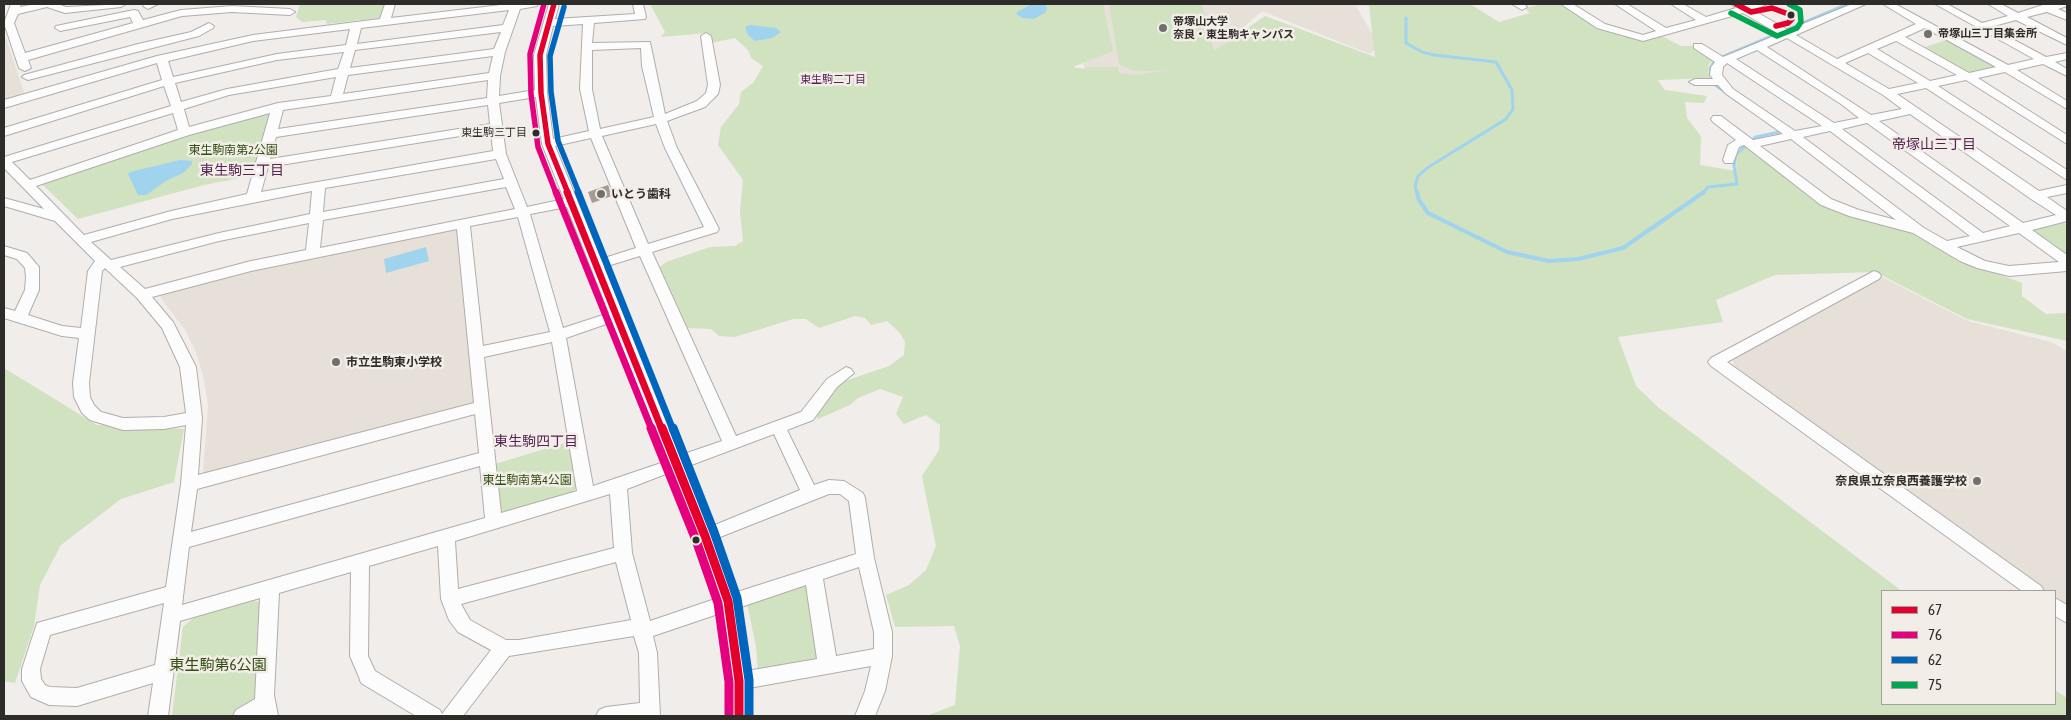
<!DOCTYPE html>
<html>
<head>
<meta charset="utf-8">
<style>
  body { margin:0 }
  #map { position:relative; width:2071px; height:720px; overflow:hidden; background:#f0edeb; font-family:"Asap Condensed",sans-serif }
  canvas { display:block }
  .frame { position:absolute; inset:0; border:5px solid #2e2c29; pointer-events:none }
  .legend { position:absolute; left:1881px; top:590px; width:175px; height:115px; box-sizing:border-box; background:#f3ede8; border:1px solid #a4a09c; margin:0; padding:6px 9px; list-style:none; font-size:15px; color:#2e2c29 }
  .legend li { display:flex; align-items:center; gap:10px; height:25px }
  .legend b { width:25px; border:1px solid #a4a09c }
</style>
</head>
<body>
<div id="map">
<canvas width="2071" height="720"></canvas>
<div class="frame"></div>
<ul class="legend">
<li><b style="height:6px;background:#e4002b"></b>67</li>
<li><b style="height:6px;background:#e5007d"></b>76</li>
<li><b style="height:6px;background:#0065bd"></b>62</li>
<li><b style="height:6px;background:#00a651"></b>75</li>
</ul>
</div>
<script>
const ctx = document.querySelector('canvas').getContext('2d');
ctx.lineJoin = 'round';
function fillPath(path, color) { ctx.fillStyle = color; ctx.fill(path, 'evenodd'); }
const shape = rows => new Path2D(rows.map(r => 'M' + r).join(''));
function trace(path, color, width, dash) { ctx.strokeStyle = color; ctx.lineWidth = width; ctx.lineCap = dash ? 'butt' : 'round'; ctx.setLineDash(dash || []); ctx.stroke(path); }
function write(font, color, halo, rows, align = 'center') {
  ctx.font = font + ' "Asap Condensed","Noto Sans JP",sans-serif'; ctx.lineWidth = 5; ctx.setLineDash([]); ctx.textBaseline = 'middle'; ctx.strokeStyle = halo; ctx.fillStyle = color; for (const [text, x, y, turn = 0] of rows) {
    ctx.save(); ctx.translate(x, y); ctx.rotate((+turn || 0) * Math.PI / 180); ctx.textAlign = isNaN(turn) ? turn : align; if (halo) ctx.strokeText(text, 0, 0); ctx.fillText(text, 0, 0); ctx.restore();
  }
}
fillPath(shape([
  [1083,4,1406,4,1356,6,1379,45,1370,54,1262,11,1189,75,1084,84],
  [6,38,25,95,4,102,4,39],
  [454,229,459,231,476,401,470,406,208,475,203,472,208,405,203,375,195,350,185,330,160,297,164,293,240,272],
  [1880,276,1968,321,2051,342,2067,351,2067,611,2055,602,2055,591,2040,591,1735,371,1732,355]
]), '#e6e0d8');
fillPath(shape([
  [300,4,385,4,380,18,327,24,326,20,302,22,296,17],
  [650,4,1103,4,1113,51,1073,67,1086,69,1087,67,1118,67,1119,73,1137,75,1169,70,1134,71,1119,64,1109,4,1202,4,1214,51,1265,16,1375,57,1369,5,1470,4,1499,22,1530,13,1525,8,1543,4,1561,4,1598,28,1644,41,1662,36,1681,46,1695,46,1715,58,1709,64,1708,70,1710,78,1658,80,1665,90,1707,96,1704,103,1685,102,1687,118,1701,136,1700,165,1736,171,1737,154,1746,146,1820,203,1923,237,1964,261,2022,283,2022,296,2046,314,2067,313,2067,341,1967,319,1875,272,1775,275,1716,300,1723,322,1618,337,1636,386,1659,408,1902,591,1882,591,1882,704,2055,704,2055,690,2067,698,2067,716,926,716,955,705,960,646,954,626,895,627,886,595,909,585,926,570,936,546,922,476,939,450,940,425,926,415,904,424,896,414,903,397,880,389,858,398,850,405,818,419,814,413,842,382,889,366,904,355,905,342,900,333,887,321,871,325,865,318,855,316,819,328,806,319,793,319,735,337,719,336,711,329,688,328,660,267,666,262,710,247,735,246,743,241,740,211,743,180,718,145,721,127,739,104,741,92,753,83,763,66,751,58,748,50,735,38,711,43,707,33,661,37,665,32],
  [1949,39,1995,65,1996,68,1970,73,1922,48],
  [268,112,271,113,256,175,204,185,78,219,42,184,46,180,149,147],
  [2061,222,2067,224,2067,257,2033,233,2033,229],
  [4,368,97,425,184,429,174,482,121,499,61,545,40,585,34,626,15,683,4,681],
  [568,442,576,488,571,494,507,512,500,510,495,464],
  [809,579,822,663,758,674,756,647,746,598],
  [254,600,262,604,255,706,236,716,172,716,183,627,193,618]
]), '#d0e2c0');
fillPath(shape([
  [1032,4,1044,4,1047,7,1046,12,1034,19,1023,18,1016,14,1017,12],
  [750,25,776,28,781,32,772,38,755,41,748,35,745,27],
  [180,160,192,161,192,164,183,173,166,181,146,195,138,195,128,174,130,172],
  [426,247,429,261,386,273,384,259]
]), '#a0d3ed');
trace(shape([
  [1406,18,1406,43,1422,52,1434,55,1496,62,1512,90,1513,109,1506,119,1427,168,1418,176,1415,186,1417,193],
  [1740,103,1714,84,1710,69,1715,60,1848,4],
  [1703,193,1708,187,1737,184,1734,166,1736,154,1756,137,1779,132,1777,128]
]), '#a0d3ed', 3);
trace(shape([
  [1417,192,1419,200,1428,213,1507,252,1549,261,1578,259,1623,248,1704,192]
]), '#a0d3ed', 4);
fillPath(shape([
  [608,185,612,196,592,203,588,192]
]), '#a69c91');
const minor = shape([
  [11,4,21,4,20,7,35,4,58,4,66,7,126,4,121,7,65,13,47,7,18,14,14,23,25,53,133,23,130,17,60,31,55,28,56,26,134,10,138,11,143,20,181,10,232,6,290,9,295,12,290,15,232,12,182,16,28,60,31,68,25,71,19,68,4,23,11,4],
  [144,4,158,4,148,9,143,6,144,4],
  [385,4,395,4,391,18,509,4,538,4,537,6,520,9,505,52,500,76,499,96,535,90,534,55,549,4,559,4,555,19,635,14,633,4,643,4,646,17,645,19,594,23,592,43,650,42,665,114,697,101,706,93,708,85,701,36,706,33,711,36,720,85,718,94,705,107,667,121,677,148,719,229,717,232,652,252,736,436,801,412,827,379,846,367,851,369,854,373,837,387,813,420,787,430,814,485,829,480,844,481,863,493,865,498,874,558,892,632,892,656,885,691,875,716,855,716,865,691,871,666,749,688,749,716,729,716,729,681,721,613,653,636,657,653,660,716,596,716,599,710,606,707,640,703,639,653,634,636,509,656,463,716,416,716,361,683,359,677,350,656,351,572,279,593,274,695,278,716,233,716,236,710,255,699,260,598,180,621,168,716,148,716,153,683,77,706,49,705,31,697,22,681,22,669,37,623,166,587,181,484,186,425,164,429,123,430,90,420,82,413,74,397,73,383,79,338,62,336,4,318,4,308,15,311,25,290,26,277,25,268,17,259,4,255,4,246,27,253,39,267,39,290,28,315,62,326,81,328,88,271,95,261,55,221,4,206,4,198,44,209,4,168,4,157,171,106,164,86,4,136,4,128,162,80,157,63,4,108,4,100,157,56,253,35,380,19,385,4],
  [509,10,503,25,357,44,361,28,509,10],
  [583,24,580,89,589,131,553,139,547,93,546,55,553,26,583,24],
  [350,29,346,45,277,54,173,77,168,61,253,41,350,29],
  [501,32,494,49,350,68,355,50,501,32],
  [641,48,642,66,654,117,600,129,592,89,592,50,641,48],
  [344,52,338,69,227,89,181,102,175,83,277,60,344,52],
  [493,56,489,73,343,94,348,75,493,56],
  [336,77,331,96,278,103,189,127,184,109,229,95,336,77],
  [488,80,487,98,278,129,283,110,488,80],
  [536,97,542,144,564,199,527,207,506,154,499,103,536,97],
  [488,105,490,124,270,159,276,137,488,105],
  [173,113,178,130,30,180,12,162,173,113],
  [270,113,247,194,171,211,84,235,36,186,189,135,270,113],
  [656,124,665,148,704,227,648,244,602,136,656,124],
  [491,131,493,151,261,192,268,167,491,131],
  [591,138,636,248,601,259,555,146,591,138],
  [496,159,504,179,323,212,325,188,496,159],
  [506,187,515,209,320,248,323,220,506,187],
  [312,191,310,214,219,233,111,260,91,242,172,219,312,191],
  [567,207,609,313,563,328,530,214,567,207],
  [518,217,550,332,483,346,470,226,518,217],
  [309,223,306,250,251,261,145,289,120,267,219,241,309,223],
  [457,229,474,403,198,475,202,418,196,367,173,322,152,297,251,271,457,229],
  [640,256,722,441,681,455,604,267,640,256],
  [105,268,137,298,162,328,180,367,186,413,164,417,123,418,101,412,94,405,90,397,89,383,102,271,105,268],
  [612,322,667,461,593,486,566,338,612,322],
  [552,342,577,491,501,513,484,357,552,342],
  [475,414,479,453,191,532,197,489,475,414],
  [774,434,800,490,710,527,686,467,774,434],
  [480,466,485,518,182,605,189,547,480,466],
  [671,472,718,598,650,621,632,553,627,489,671,472],
  [610,494,614,548,458,589,455,541,610,494],
  [829,494,840,494,849,501,856,554,734,593,715,539,829,494],
  [438,546,441,599,449,620,458,632,491,650,442,714,440,710,375,671,368,656,369,566,438,546],
  [616,562,631,620,519,640,506,640,470,620,461,604,616,562],
  [859,567,874,632,874,649,836,656,823,579,859,567],
  [806,585,817,659,747,671,738,608,806,585],
  [164,603,155,665,77,688,50,687,45,685,41,679,40,669,50,635,164,603],
  [1512,4,1524,4,1527,7,1522,10,1512,4],
  [1561,4,1573,4,1605,24,1643,35,1656,31,1615,4,1627,4,1666,28,1696,20,1671,4,1683,4,1706,17,1736,8,1731,4,1767,4,1753,10,1788,30,1852,4,1866,4,1796,35,1837,59,1916,24,1883,4,1895,4,2008,65,2034,59,1935,4,1947,4,1982,23,2008,16,1988,4,2001,4,2018,13,2046,4,2067,4,2067,6,2058,9,2067,13,2067,20,2047,12,2027,17,2067,38,2067,45,2016,20,1990,27,2046,57,2067,53,2067,59,2055,62,2067,69,2067,76,2043,64,2017,70,2067,101,2067,109,2005,72,1978,78,2067,135,2067,144,1966,80,1938,86,2067,170,2067,180,1926,88,1897,94,2039,191,2067,185,2067,193,2047,197,2067,211,2067,221,2032,230,2067,255,2067,271,2009,276,1977,268,1960,261,1913,233,1849,216,1821,205,1744,145,1739,147,1733,163,1725,163,1723,160,1728,145,1736,140,1713,122,1711,119,1713,116,1721,116,1753,140,1783,134,1725,93,1718,85,1695,85,1689,82,1695,79,1713,79,1710,75,1711,67,1715,62,1694,48,1694,44,1702,44,1723,57,1779,34,1743,13,1643,41,1597,28,1561,4],
  [1925,28,1996,67,1969,73,1905,37,1925,28],
  [1787,38,1883,95,1902,109,1871,115,1767,47,1787,38],
  [1896,41,1957,75,1930,81,1877,49,1896,41],
  [1757,50,1841,104,1859,118,1834,123,1736,59,1757,50],
  [1868,53,1918,83,1889,89,1845,63,1868,53],
  [1727,63,1822,126,1795,131,1733,89,1722,75,1723,67,1727,63],
  [1910,114,2031,199,2056,215,2023,223,1879,121,1910,114],
  [1867,123,2010,226,1983,233,1842,129,1867,123],
  [1830,131,1970,236,1947,241,1924,228,1803,137,1830,131],
  [1791,139,1896,220,1859,210,1831,199,1760,146,1791,139],
  [2019,233,2059,262,2009,266,1985,261,1957,247,2019,233],
  [209,23,214,26,213,28,199,36,28,80,22,77,24,75,138,44,191,32,209,23],
  [1874,271,1879,273,1881,276,1879,279,1727,362,2041,586,2044,591,2022,591,1711,366,1708,362,1711,358,1874,271],
  [2055,598,2067,605,2067,623,2055,616,2055,598]
]);
trace(minor, '#b0adab', 2);
fillPath(minor, '#fdfcfc');
trace(shape([
  [554,4,540,55,541,93,548,144,568,193],
  [1736,4,1751,12,1772,8,1791,15,1792,19,1788,23,1776,26]
]), '#e4002b', 5.5);
trace(shape([
  [567,192,662,430]
]), '#e4002b', 7);
trace(shape([
  [662,428,705,536,728,601,739,681,739,716]
]), '#e4002b', 9);
trace(shape([
  [544,4,530,54,531,94,538,147,556,193]
]), '#e5007d', 5.5);
trace(shape([
  [556,192,652,430]
]), '#e5007d', 7);
trace(shape([
  [651,428,696,540,718,603,729,682,729,716]
]), '#e5007d', 9);
trace(shape([
  [564,7,550,56,551,92,558,141,579,193]
]), '#0065bd', 5.5);
trace(shape([
  [578,192,673,430]
]), '#0065bd', 7);
trace(shape([
  [673,428,714,532,737,598,749,680,749,716]
]), '#0065bd', 9);
trace(shape([
  [1731,13,1777,36,1797,28,1801,22,1800,10,1789,4]
]), '#00a651', 5.5);
for (const [x, y, r, color] of [
  [1791,15,4.5,"#2e2c29"],
  [1163,28,5,"#72706d"],
  [1928,34,5,"#72706d"],
  [536,133,4.5,"#2e2c29"],
  [601,194,5,"#72706d"],
  [336,362,5,"#72706d"],
  [1977,481,5,"#72706d"],
  [696,540,4.5,"#2e2c29"]
]) { const dot = new Path2D(); dot.arc(x, y, r, 0, 2 * Math.PI); ctx.fillStyle = color; ctx.fill(dot); trace(dot, '#f3ede8', 2); }
write('bold 11px', '#2e2c29', '#f3ede8', [
  ["帝塚山大学",1173,22],
  ["奈良・東生駒キャンパス",1173,35],
  ["帝塚山三丁目集会所",1938,34]
], 'left');
write('11px', '#542353', '#f3ede8', [
  ["東生駒二丁目",833,80]
]);
write('11px', '#2e2c29', '#f3ede8', [
  ["東生駒三丁目",527,133]
], 'right');
write('12px', '#2f4f10', '#f3ede8', [
  ["東生駒南第2公園",233,150],
  ["東生駒南第4公園",527,480]
]);
write('bold 12px', '#2e2c29', '#f3ede8', [
  ["いとう歯科",611,194],
  ["市立生駒東小学校",346,362],
  ["奈良県立奈良西養護学校",1967,481,"right"]
], 'left');
write('14px', '#542353', '#f3ede8', [
  ["帝塚山三丁目",1934,145],
  ["東生駒三丁目",242,171],
  ["東生駒四丁目",536,442]
]);
write('15px', '#2f4f10', '#f3ede8', [
  ["東生駒第6公園",218,665]
]);
</script>
</body>
</html>
